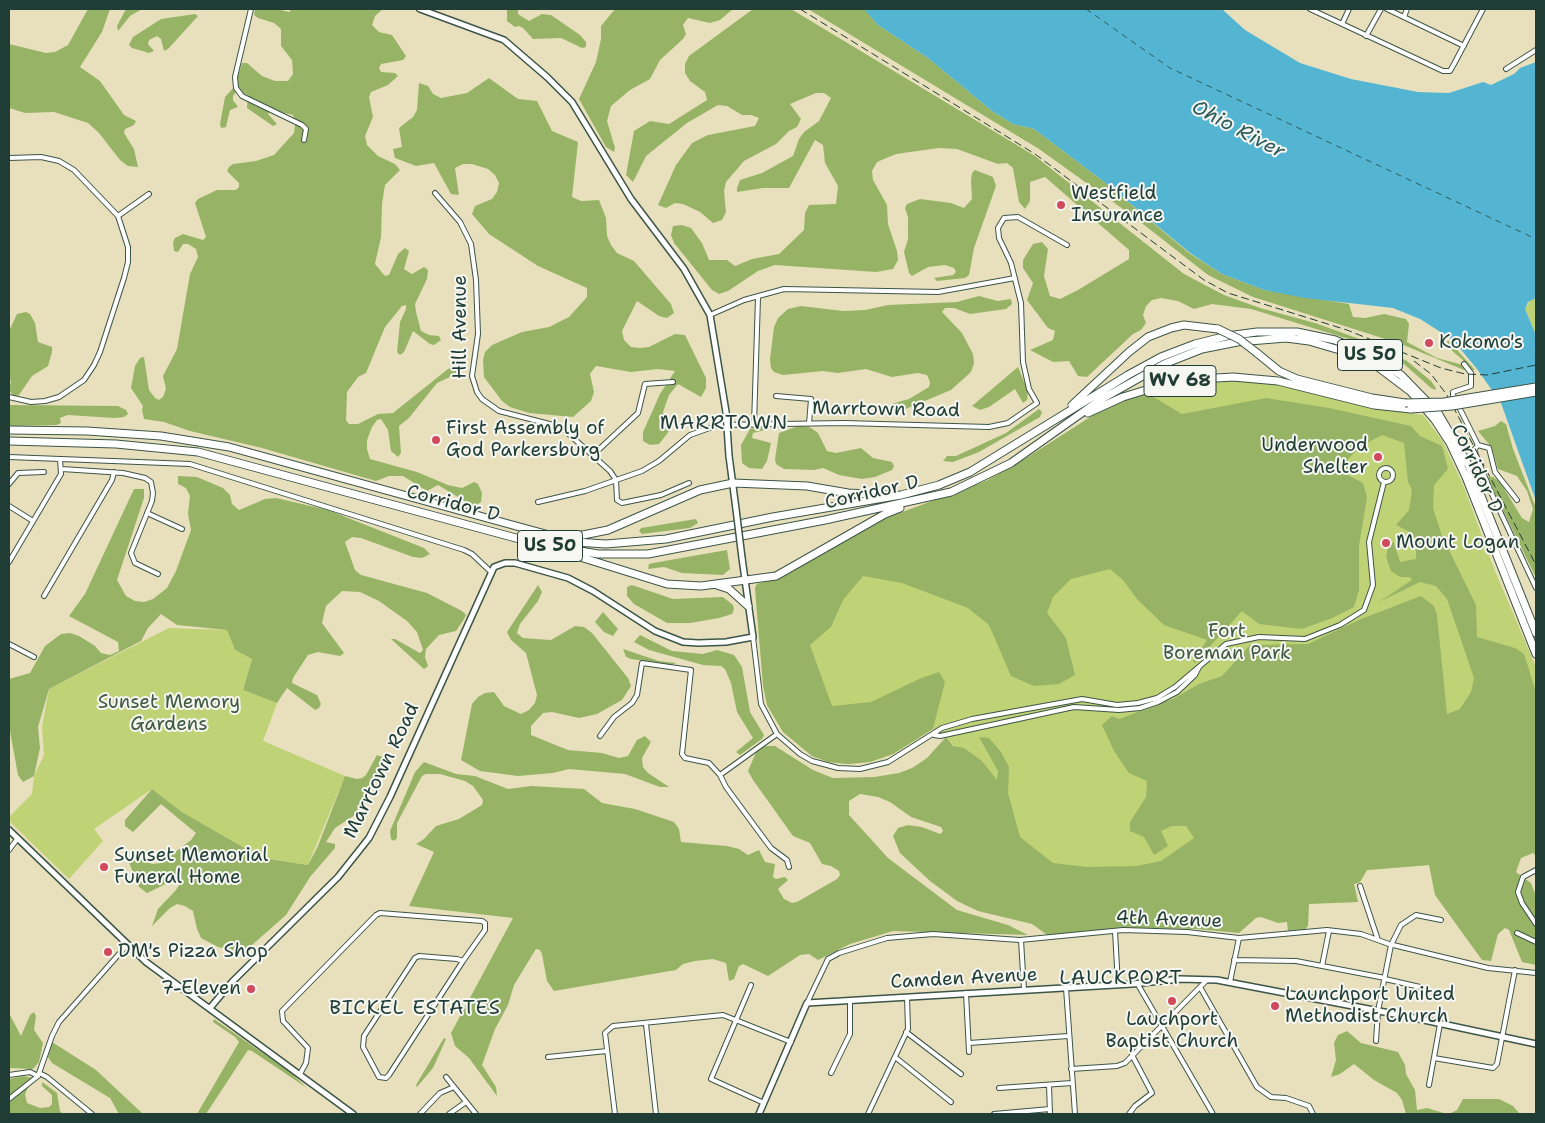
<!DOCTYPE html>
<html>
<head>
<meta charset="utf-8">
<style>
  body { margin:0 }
  #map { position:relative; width:1545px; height:1123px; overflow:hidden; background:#e8e0bc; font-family:"Shantell Sans",sans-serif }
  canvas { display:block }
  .frame { position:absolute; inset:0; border:10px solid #1f3d34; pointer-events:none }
</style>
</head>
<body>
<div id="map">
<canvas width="1545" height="1123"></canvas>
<div class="frame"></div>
</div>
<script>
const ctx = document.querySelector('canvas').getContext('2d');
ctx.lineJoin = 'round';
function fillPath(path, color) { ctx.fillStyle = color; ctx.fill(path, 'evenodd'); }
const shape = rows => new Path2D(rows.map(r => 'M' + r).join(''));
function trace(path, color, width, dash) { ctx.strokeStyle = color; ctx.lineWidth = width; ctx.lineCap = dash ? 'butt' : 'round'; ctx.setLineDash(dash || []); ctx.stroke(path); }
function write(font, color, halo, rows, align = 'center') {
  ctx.font = font + ' "Shantell Sans",sans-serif'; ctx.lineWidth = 4; ctx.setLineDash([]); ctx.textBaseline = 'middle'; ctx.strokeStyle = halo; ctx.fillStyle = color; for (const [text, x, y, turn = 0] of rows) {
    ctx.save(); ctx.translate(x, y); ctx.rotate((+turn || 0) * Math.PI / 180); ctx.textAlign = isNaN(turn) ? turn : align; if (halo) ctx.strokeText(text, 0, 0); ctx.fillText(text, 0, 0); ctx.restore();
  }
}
fillPath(shape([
  [1536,298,1536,335,1525,309,1530,300],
  [1233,380,1274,384,1370,407,1423,415,1442,440,1464,487,1495,571,1536,667,1536,734,1439,890,1429,865,1367,870,1360,882,1354,884,1358,902,1255,905,1041,894,989,788,946,737,933,729,893,754,870,762,848,764,828,762,812,756,783,732,767,705,763,685,755,588,757,584,783,577,881,520,986,481,1145,392,1187,382],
  [169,628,227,630,235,650,252,659,243,690,277,703,263,741,345,776,308,865,262,858,182,812,152,789,94,829,103,841,69,879,9,821,9,817,32,794,34,776,44,755,42,727,49,689]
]), '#bfd275');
fillPath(shape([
  [88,9,110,9,102,32,80,67,100,81,124,115,136,121,134,125,125,129,124,133,134,149,138,167,128,166,120,160,99,133,88,123,54,112,25,113,9,108,9,44,46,53,55,52,68,45],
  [126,9,142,9,130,16,118,31,117,26],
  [255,9,277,9,289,12,292,9,383,9,375,16,372,25,379,32,392,35,406,56,403,60,381,64,379,68,381,72,395,73,398,76,388,85,371,92,369,97,373,117,365,136,367,145,378,156,395,164,400,170,385,185,382,204,381,237,375,264,385,276,389,275,398,254,405,248,409,251,404,269,412,274,424,267,428,270,427,279,415,304,416,312,421,331,429,335,439,336,441,340,434,345,430,344,413,331,404,352,400,355,397,352,400,322,406,309,406,305,402,306,385,327,366,373,358,377,347,392,346,420,349,424,358,424,378,414,393,413,448,369,452,367,456,369,456,374,437,383,409,418,399,426,401,453,398,457,391,451,388,430,381,419,377,420,372,427,367,440,367,449,370,459,417,472,448,485,462,488,474,482,478,484,482,493,481,502,477,505,473,506,438,485,427,491,403,476,389,476,376,481,262,448,190,431,164,422,144,419,142,410,143,406,131,388,135,366,140,358,144,357,149,390,155,398,159,400,163,397,166,389,163,376,177,349,190,274,198,257,196,249,188,244,183,244,178,252,174,251,173,242,175,238,183,234,203,240,206,237,195,203,198,199,217,190,236,190,239,187,239,183,227,171,229,167,233,164,256,161,274,155,294,133,295,124,293,115,271,110,268,114,277,124,273,126,247,108,248,95,240,92,236,92,233,96,233,100,238,107,230,110,226,127,221,128,220,124,225,97,235,86,242,63,247,63,262,76,275,81,288,81,293,74,292,60,281,46,281,29,274,23,258,18,254,15],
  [507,9,518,9,518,14,529,21,542,14,551,15,580,35,586,42,586,47,582,48,561,38,533,39,523,28,519,26,515,27,507,21],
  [615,9,733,9,720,20,710,23,688,18,683,25,686,34,683,39,660,60,650,79,630,90,611,106,607,121,615,148,614,152,606,147,579,99,596,62,601,39,601,26],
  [753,9,791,9,1035,156,1184,274,1224,295,1260,308,1315,323,1365,341,1407,361,1431,381,1436,388,1435,390,1431,388,1404,364,1365,344,1251,309,1212,304,1194,309,1178,301,1161,298,1152,300,1146,306,1143,315,1146,323,1141,330,1133,334,1087,377,1078,376,1069,361,1053,362,1030,350,1053,340,1055,331,1048,328,1027,300,1033,283,1023,268,1023,260,1033,244,1042,242,1048,249,1044,276,1050,296,1060,299,1078,290,1129,259,1129,250,1045,177,1030,182,1030,201,1025,209,1019,202,1013,168,1007,163,998,164,957,149,939,148,896,154,877,162,872,171,873,180,887,205,888,224,897,251,898,260,893,269,876,272,775,265,758,271,728,291,719,294,712,290,674,243,671,235,673,226,682,225,691,228,702,243,709,260,727,260,735,266,752,259,779,254,804,230,805,213,809,205,836,204,838,186,825,163,823,145,815,140,789,188,763,188,737,192,737,188,740,180,762,173,793,156,799,139,804,132,819,121,831,98,824,93,816,93,790,104,801,119,797,127,789,131,776,144,744,161,726,182,724,191,726,212,722,220,713,223,700,212,683,204,675,203,666,208,658,205,676,165,692,143,708,135,755,126,759,118,751,115,742,115,727,106,718,105,687,123,646,156,633,182,626,175,634,131,650,121,669,124,707,100,705,92,690,81,685,73,685,64,689,56],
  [808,9,865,9,878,25,928,58,992,111,1013,124,1034,129,1103,181,1189,253,1222,274,1264,290,1349,304,1353,317,1365,318,1384,314,1406,319,1409,324,1407,342,1437,358,1463,365,1465,362,1449,348,1447,341,1449,341,1475,370,1464,370,1401,344,1253,297,1208,275,1134,217,1039,149],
  [195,14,198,16,168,49,164,51,161,39,157,36,149,40,148,44,154,51,149,53,132,48,129,45,133,37,161,19],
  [489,78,518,99,537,101,552,131,578,142,572,197,581,201,599,200,606,218,607,236,611,245,617,253,634,261,671,304,674,313,667,318,659,316,637,301,622,331,624,340,631,347,640,348,649,347,675,334,685,335,706,378,706,388,701,397,678,384,669,395,663,412,670,430,659,444,650,445,643,441,643,432,660,394,675,371,658,369,631,372,596,366,590,374,594,392,591,401,573,417,529,413,510,407,502,401,484,377,483,360,485,352,492,345,522,332,549,327,569,317,587,297,587,288,538,266,489,234,472,214,475,206,492,199,497,192,499,183,495,175,488,169,472,164,463,164,455,168,459,195,451,194,434,163,416,166,395,158,393,149,402,147,399,128,413,117,417,110,419,83,428,86,433,94,441,98,467,93],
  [975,170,993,177,996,186,974,248,969,275,965,278,937,281,934,278,953,275,956,272,954,268,945,265,928,267,912,276,909,273,904,252,908,239,908,217,905,208,907,204,920,199,951,203,964,208,972,199,971,181,972,173],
  [979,296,998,301,1011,299,1012,304,1006,309,970,314,954,308,945,308,942,312,962,333,973,354,974,363,971,372,951,390,896,413,889,408,891,404,909,399,929,387,930,382,927,375,918,373,892,377,866,369,838,373,823,371,783,375,774,372,771,368,770,359,774,327,778,318,788,309,801,306,843,311,865,310,888,305,957,302],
  [26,312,30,314,35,323,38,342,52,347,52,352,48,366,32,376,19,395,14,397,9,390,11,381,9,377,9,331,17,314],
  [1018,367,1028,391,1027,400,1023,403,1015,389,989,407,980,410,972,406],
  [1145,392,1182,414,1266,398,1329,408,1411,426,1420,436,1442,446,1448,469,1434,485,1433,508,1442,536,1476,605,1477,637,1515,648,1524,654,1536,692,1536,856,1533,853,1521,858,1516,872,1531,883,1536,896,1536,965,1522,962,1509,930,1505,928,1498,934,1491,961,1482,960,1435,895,1429,865,1367,870,1360,882,1354,884,1358,902,1309,904,1308,926,1302,932,1288,931,1287,922,1278,923,1261,917,1256,918,1239,933,1196,929,1129,928,1050,937,1032,924,978,911,957,901,930,881,900,853,893,836,898,828,908,825,922,827,940,834,943,831,941,827,911,817,890,802,878,797,860,794,849,801,849,815,888,858,957,910,1008,925,1028,935,893,931,850,944,818,960,809,954,800,955,768,976,743,964,739,966,734,979,729,981,726,963,713,959,695,961,683,964,676,970,554,991,547,981,542,954,540,950,536,949,514,985,508,1005,495,1029,482,1065,496,1087,497,1096,469,1058,455,1046,451,1033,513,918,409,906,434,852,416,844,424,839,436,826,459,819,482,805,483,800,473,786,465,781,440,774,426,774,422,776,397,823,397,838,394,841,391,839,390,831,415,772,424,762,456,774,475,776,508,789,531,786,584,789,602,803,635,809,674,822,679,829,681,842,727,846,739,849,748,855,759,850,765,862,775,864,773,877,776,879,785,877,788,880,778,889,784,899,792,903,797,902,837,879,840,875,839,871,831,866,822,864,810,843,793,836,753,780,748,771,757,750,766,746,775,746,813,770,833,778,874,777,899,773,912,768,927,758,946,737,953,746,964,748,982,761,997,780,998,771,979,737,989,738,1001,752,1009,767,1008,793,1020,837,1053,863,1087,867,1137,866,1161,861,1194,838,1186,826,1172,826,1161,831,1168,846,1154,855,1144,837,1130,831,1130,822,1146,797,1147,781,1129,773,1114,751,1102,725,1112,716,1119,719,1173,699,1199,684,1222,676,1250,645,1308,644,1361,619,1421,596,1434,606,1437,615,1447,714,1460,709,1471,692,1474,678,1447,599,1436,586,1420,582,1379,602,1412,580,1410,577,1400,577,1391,571,1386,557,1389,542,1394,543,1400,562,1416,559,1416,540,1408,531,1396,525,1409,510,1412,490,1408,482,1404,443,1382,435,1361,446,1348,459,1348,475,1363,483,1367,497,1359,546,1359,590,1354,607,1332,618,1302,629,1259,624,1242,611,1195,663,1193,661,1207,640,1164,625,1137,599,1123,580,1110,569,1071,579,1053,597,1047,613,1066,638,1075,675,1059,684,1034,686,1011,676,989,625,968,608,902,583,863,576,843,600,831,627,810,645,832,706,871,702,919,679,939,672,945,682,933,729,893,754,870,762,848,764,828,762,812,756,783,732,767,705,763,685,755,588,757,584,783,577,881,520,986,481,1020,462,1101,410],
  [9,405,118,406,126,410,128,414,124,417,114,418,68,415,60,418,61,423,57,425,9,426],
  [1039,409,1042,412,1040,417,979,452,953,462,943,461,947,456,956,456,1006,433],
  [1501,421,1506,424,1513,449,1536,508,1536,578,1487,477,1493,477,1500,482,1522,518,1529,522,1533,509,1527,491,1517,476,1498,469,1492,448,1478,431,1495,426],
  [801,425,811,428,818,433,827,451,836,453,861,448,873,458,892,462,894,466,892,470,875,477,862,479,839,475,823,468,814,470,784,469,776,464,775,459,779,433],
  [761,427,765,430,753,433,752,438,771,443,767,461,762,469,749,468,742,463,741,445,750,429],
  [178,476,197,477,223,488,230,495,232,504,239,510,265,499,276,498,328,510,424,548,430,554,422,558,413,557,361,538,352,537,345,542,355,570,361,575,427,593,462,611,466,615,464,619,456,631,439,635,426,649,425,657,428,666,424,669,391,639,395,639,420,653,423,650,417,632,407,621,379,601,360,592,342,591,326,606,322,623,344,653,340,656,318,652,308,655,293,678,292,683,317,695,321,704,319,708,315,710,287,688,277,703,243,690,252,659,235,650,227,630,177,625,161,614,148,628,141,641,49,689,38,727,40,748,34,776,23,782,18,775,9,726,9,679,30,673,45,646,61,634,70,633,79,636,95,646,101,653,110,655,119,651,118,642,69,616,85,594,134,489,144,489,144,498,117,580,126,596,135,601,144,602,153,599,167,588,176,571,191,530,188,514,190,496,186,488,178,484],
  [696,519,698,523,690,528,642,534,639,531,641,528],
  [727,550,730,569,723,575,682,573,664,567,648,569,649,564,653,563],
  [538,585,542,592,538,601,520,624,517,633,523,638,551,640,575,626,584,627,592,633,628,678,631,686,622,700,597,714,579,718,552,712,543,713,531,726,531,735,568,750,602,753,619,758,628,756,637,740,645,736,651,742,642,758,643,767,648,773,669,787,660,787,625,774,569,769,553,773,518,776,480,771,461,760,472,704,478,697,485,693,494,692,504,706,521,714,529,710,535,703,537,695,526,653,511,640,507,632],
  [632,585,673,599,723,597,733,605,734,609,732,614,719,618,690,623,667,623,634,604,627,596,627,587],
  [603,612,618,629,613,636,604,632,595,622],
  [640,635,672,651,703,654,717,650,734,655,742,667,750,712,764,735,762,739,740,755,736,752,753,738,737,712,731,683,725,669,721,666,703,665,649,650,634,642],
  [623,649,659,661,676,663,672,665,631,659,626,657],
  [377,755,393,761,372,779,355,815,335,828,326,842,335,844,335,848,310,877,286,915,252,945,245,950,236,951,218,947,201,938,197,929,193,911,185,906,177,904,170,908,152,926,158,909,176,890,181,882,172,881,147,893,139,887,128,860,136,856,152,864,161,863,191,840,196,833,161,804,133,832,125,826,125,820,152,789,182,812,262,858,308,865,318,846,345,776,357,779,362,778,366,775],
  [34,1012,36,1016,34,1030,43,1043,39,1062,33,1069,9,1068,9,1013,21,1036,30,1015],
  [214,1019,290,1072,307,1088,252,1051,248,1050,206,1114,197,1114,239,1042,235,1037,213,1022],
  [1347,1031,1361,1043,1398,1052,1405,1065,1406,1074,1415,1090,1417,1110,1427,1108,1447,1114,1406,1114,1402,1100,1397,1093,1374,1080,1354,1064,1340,1074,1331,1077,1336,1060,1334,1043,1338,1035],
  [444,1038,446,1039,433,1068,417,1087,416,1085],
  [52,1042,96,1070,143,1114,119,1114,110,1098,52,1063,48,1057],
  [23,1076,33,1078,25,1094,27,1103,40,1108,49,1107,52,1104,52,1095,42,1086,42,1082,57,1093,60,1111,63,1114,9,1114,9,1079],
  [1463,1099,1499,1099,1513,1106,1520,1114,1449,1114,1457,1110]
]), '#97b466');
fillPath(shape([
  [864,9,1222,9,1245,30,1300,63,1351,79,1418,92,1449,93,1483,82,1491,85,1514,74,1520,68,1536,62,1536,298,1528,302,1525,309,1536,335,1536,501,1501,403,1477,369,1453,340,1420,319,1393,308,1305,298,1264,290,1222,274,1190,253,1103,181,1034,129,1013,124,992,111,928,58,878,25]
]), '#54b5d3');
trace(shape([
  [1086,9,1170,68,1536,239]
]), '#2c5b5c', 1, [6, 5]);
const street = shape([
  [251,9,235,77,236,88,242,96,302,125,306,129,304,140],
  [1310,9,1443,71,1450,71,1454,64,1483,9],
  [1387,9,1464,46],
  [1404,17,1407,9],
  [1342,24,1349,9],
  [1366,36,1381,9],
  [1506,69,1536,50],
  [9,158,41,157,59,161,74,170,118,216,128,247,128,262,124,278,100,352,94,365,84,380,59,397,45,401,31,402,9,397],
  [435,193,460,222,471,244,476,280,478,334,472,376,477,392,482,399,499,411,561,427,610,471,616,480,617,500,622,503,661,495,689,483],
  [118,216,149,194],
  [710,315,744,300,784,289,938,292,1015,278],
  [1464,364,1471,373,1471,386,1453,392,1453,395,1478,445,1474,450,1490,490,1536,588],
  [776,396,811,399,809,424],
  [754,425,758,298],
  [1478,445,1489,448,1495,472,1517,500],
  [593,455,638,413,645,384,673,382],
  [9,457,190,464,464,550,472,554,490,571],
  '1379 475a7 7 0 1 1 14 0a7 7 0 1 1-14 0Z',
  [62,469,123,473,145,478,151,482,153,493,152,501,131,553,135,563,158,574],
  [9,484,18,473,44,472],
  [538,502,585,491,642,471,659,461,690,435,718,425,844,423,989,427,1008,423,1037,403,1029,389,1023,362,1021,303,1011,263,999,238,998,228,1004,218,1018,217,1067,245],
  [9,506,33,521],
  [147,513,182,529],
  [9,562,61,474,60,459],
  [44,596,112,480,114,472],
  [753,637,761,704,777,734,800,754,812,761,838,768,860,769,888,762,942,728,972,719,1082,699,1117,705,1138,703,1157,698,1175,687,1226,644,1259,637,1305,639,1340,625,1364,610,1373,585,1369,542,1384,482],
  [9,644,34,657],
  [934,735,940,736,1074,707,1119,710,1140,708,1158,702,1177,692,1195,675,1199,667],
  [600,736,614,717,632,703,637,695,642,663,691,670,682,754,685,758,709,763,720,775,726,787,762,836,771,848,787,860,789,867],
  [720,775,777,734],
  [9,850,18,838],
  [1536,870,1523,877,1518,892,1522,903,1536,924],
  [1360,886,1378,940],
  [1115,931,1118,985],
  [1517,933,1536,942],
  [1021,940,1024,990],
  [419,956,457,959,463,961,389,1075,386,1078,379,1077,363,1047,364,1036,415,958,419,956],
  [1234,960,1296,961,1385,978],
  [1322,966,1329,931],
  [1385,979,1420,987],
  [1230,982,1239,938],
  [1137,983,1213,1114],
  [751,985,711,1079,764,1103],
  [1200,987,1257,1087,1271,1097,1286,1098,1309,1106,1313,1114],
  [1066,988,1075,1114],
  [966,993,969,1052],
  [807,1003,828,959,839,953,887,938,933,934,1020,940,1123,930,1187,932,1239,938,1327,930,1361,934,1389,944,1488,968,1536,973],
  [646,1024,656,1114],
  [906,1032,961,1074],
  [1376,1041,1378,1011,1391,945,1401,925,1416,915,1441,920],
  [969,1043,1068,1036],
  [548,1057,607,1051],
  [895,1057,951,1102],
  [1434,1058,1493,1068,1497,1064,1515,970],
  [1071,1069,1117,1066,1125,1063,1207,980],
  [39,1073,47,1077,92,1114],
  [831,1073,850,1034,850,1001],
  [300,1074,306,1063,308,1048,283,1021,282,1011,376,915,380,913,482,921,485,923,485,930,463,961],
  [9,1075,30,1072,38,1076],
  [446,1077,476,1114],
  [1049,1085,1050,1114],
  [1429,1085,1440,1024],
  [999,1088,1072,1083],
  [9,1099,38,1076,52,1036,59,1022,127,945],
  [420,1114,440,1093,454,1087],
  [449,1114,466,1102],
  [615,1114,605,1033,613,1026,723,1015,791,1042],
  [868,1114,908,1029,907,997],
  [994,1114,1050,1109],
  [1129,1114,1135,1106,1152,1093,1132,1055]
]);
const secondary = shape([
  [420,9,504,40,547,77,572,102,631,199,684,269,710,315,726,412],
  [729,456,736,509],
  [9,830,146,962,353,1114],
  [210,1008,232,982,338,877,369,838,390,797,494,567,505,563,515,563,568,578,593,591,655,631,683,642,698,643,726,642,753,637,742,558],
  [759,1114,807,1003,1132,984,1180,979,1217,980,1405,1016,1536,1044]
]);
const highway = shape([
  [1257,353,1279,371,1297,379,1372,398,1405,403],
  [1072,405,1129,352,1148,337,1171,328,1184,325,1218,329],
  [1088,413,1123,397,1162,385,1200,379,1233,377,1278,381,1374,405,1411,409],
  [9,430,87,431,161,436,229,447,527,529,575,542,606,544,666,539,773,517,901,495,939,485,970,472,1128,375,1161,357,1195,344,1227,336,1257,332,1297,332,1335,340,1373,356,1401,375,1438,413,1469,466,1536,633],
  [9,441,116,444,198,452,538,544,598,554,648,554,825,520,951,492,1011,463,1100,400,1164,364,1202,349,1237,342,1286,338,1309,341,1343,351,1378,367,1411,392,1435,420,1450,443,1466,477,1536,654],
  [562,535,583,535,608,530,700,490,733,483,807,486,848,493,888,495],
  [564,552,667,584,701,586,776,576,885,514,900,508],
  [717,585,729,589,748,606]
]);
trace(street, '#3d5548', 6);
trace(secondary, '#3d5548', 8);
trace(highway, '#3d5548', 9);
trace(street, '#fff', 4);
trace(secondary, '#fff', 5);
trace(highway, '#fff', 7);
trace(shape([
  [800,9,1035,154,1204,280,1228,293,1347,330,1441,368,1465,374,1487,375,1536,365],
  [1414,361,1431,374,1447,395,1536,565]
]), '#1f3d34', 1, [8, 4]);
const secondaryBridge = shape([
  [726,412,729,456],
  [736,509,742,558]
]);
const highwayBridge = shape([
  [1218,329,1239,339,1257,353],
  [1405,403,1444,402,1536,387],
  [1411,409,1452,406,1536,392]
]);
trace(secondaryBridge, '#3d5548', 8, []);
trace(highwayBridge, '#3d5548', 9, []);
trace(secondaryBridge, '#fff', 5);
trace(highwayBridge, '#fff', 7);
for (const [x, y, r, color] of [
  [1061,205,5,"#d1495b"],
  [1429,343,5,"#d1495b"],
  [436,440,5,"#d1495b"],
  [1378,457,5,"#d1495b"],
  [1386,543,5,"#d1495b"],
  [104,867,5,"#d1495b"],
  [108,952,5,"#d1495b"],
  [251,989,5,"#d1495b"],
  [1172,1001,5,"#d1495b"],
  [1275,1006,5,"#d1495b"]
]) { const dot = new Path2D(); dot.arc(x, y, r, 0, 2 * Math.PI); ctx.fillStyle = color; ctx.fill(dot); trace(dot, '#f6f6f2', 2); }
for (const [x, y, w] of [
  [1370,355,65],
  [1180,381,72],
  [550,546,65]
]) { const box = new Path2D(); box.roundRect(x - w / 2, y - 15.5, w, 31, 4); ctx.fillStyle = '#f6f6f2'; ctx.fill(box); trace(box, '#1f3d34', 1); }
write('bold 18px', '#1f3d34', null, [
  ["US 50",1370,355],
  ["WV 68",1180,381],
  ["US 50",550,546]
]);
write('19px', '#1f3d34', '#f6f6f2', [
  ["Westfield",1071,194],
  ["Insurance",1071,216],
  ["Kokomo's",1439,343],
  ["First Assembly of",446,429],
  ["God Parkersburg",446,451],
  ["Underwood",1368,446,"right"],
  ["Shelter",1368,468,"right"],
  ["Mount Logan",1396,543],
  ["Sunset Memorial",114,856],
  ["Funeral Home",114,878],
  ["DM's Pizza Shop",118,952],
  ["7-Eleven",241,989,"right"],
  ["Launchport United",1285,995],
  ["Methodist Church",1285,1017],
  ["Lauchport",1172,1020,"center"],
  ["Baptist Church",1172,1042,"center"]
], 'left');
write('19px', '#1f3d34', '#f6f6f2', [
  ["Hill Avenue",461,327,-90],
  ["Marrtown Road",886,410,1],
  ["Corridor D",1476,469,65],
  ["Corridor D",872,493,-13],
  ["Corridor D",453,504,15],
  ["Marrtown Road",382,771,-64],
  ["4th Avenue",1169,920,2],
  ["Camden Avenue",964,979,-3]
]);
write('19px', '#3f5b41', '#f6f6f2', [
  ["Fort",1227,632],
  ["Boreman Park",1227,654],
  ["Sunset Memory",169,703],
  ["Gardens",169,725]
]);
write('italic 20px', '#2c5b5c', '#f6f6f2', [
  ["Ohio River",1238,130,28]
]);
ctx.letterSpacing = '1px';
write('20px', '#1f3d34', '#f6f6f2', [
  ["MARRTOWN",724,424],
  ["LAUCKPORT",1121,979],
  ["BICKEL ESTATES",415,1009]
]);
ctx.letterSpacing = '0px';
</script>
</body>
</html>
